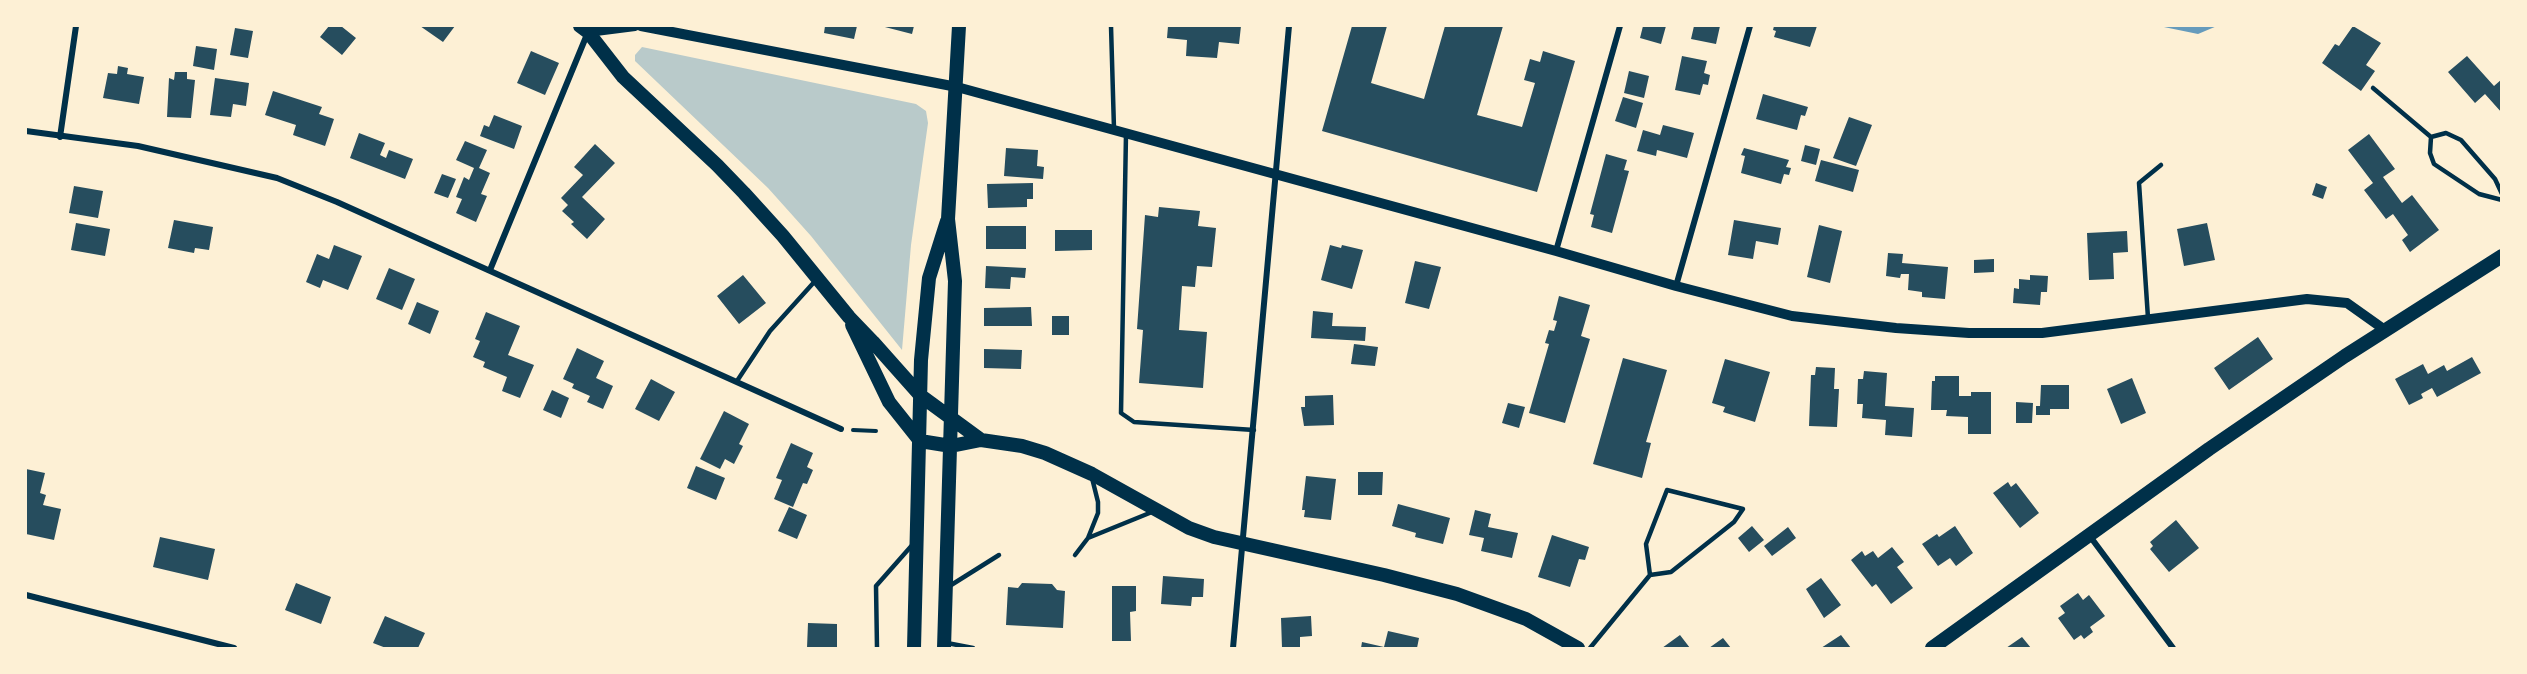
<!DOCTYPE html>
<html>
<head>
<meta charset="utf-8">
<style>
  body { margin:0 }
  #map { position:relative; width:2527px; height:674px; overflow:hidden; background:#fdf0d5; font-family:"Roboto Serif",serif }
  canvas { display:block }
  .frame { position:absolute; inset:0; border:27px solid #fdf0d5; pointer-events:none }
</style>
</head>
<body>
<div id="map">
<canvas width="2527" height="674"></canvas>
<div class="frame"></div>
</div>
<script>
const ctx = document.querySelector('canvas').getContext('2d');
ctx.lineJoin = 'round';
function fillPath(path, color) { ctx.fillStyle = color; ctx.fill(path, 'evenodd'); }
const shape = rows => new Path2D(rows.map(r => 'M' + r).join(''));
function trace(path, color, width, dash) { ctx.strokeStyle = color; ctx.lineWidth = width; ctx.lineCap = dash ? 'butt' : 'round'; ctx.setLineDash(dash || []); ctx.stroke(path); }
fillPath(shape([
  [642,47,916,104,926,111,928,123,911,245,902,350,811,236,768,188,635,61,635,55]
]), '#b9caca');
fillPath(shape([
  [2159,26,2217,26,2198,34]
]), '#669bbc');
fillPath(shape([
  [329,26,341,26,356,38,342,55,320,37],
  [420,26,455,26,443,42],
  [825,26,857,26,854,39,824,33],
  [881,26,914,26,912,34],
  [1168,26,1241,26,1239,44,1219,42,1217,58,1186,56,1187,40,1167,38],
  [1352,26,1387,26,1371,83,1424,99,1445,26,1503,26,1477,115,1522,127,1535,83,1524,80,1530,59,1540,62,1543,51,1575,61,1537,192,1322,131],
  [1643,26,1666,26,1661,44,1640,38],
  [1694,26,1720,26,1716,44,1691,39],
  [1774,26,1817,26,1810,47,1774,37,1776,31,1773,30],
  [2353,26,2381,43,2366,65,2375,71,2361,91,2322,63,2335,44,2339,46],
  [235,28,253,31,248,58,230,55],
  [196,46,217,49,214,70,193,66],
  [531,51,559,63,545,95,517,83],
  [1682,56,1707,61,1704,73,1710,75,1708,85,1703,84,1700,95,1675,90],
  [2467,56,2494,86,2502,79,2502,113,2485,94,2475,103,2448,72],
  [118,66,128,68,127,74,144,77,139,104,103,98,108,73,117,74],
  [1629,71,1649,76,1644,98,1624,93],
  [175,72,187,72,187,79,195,80,191,118,167,117,169,78,174,80],
  [215,78,249,83,246,106,233,104,231,117,210,115],
  [273,91,322,107,319,114,334,119,325,146,293,135,296,125,265,115],
  [1763,94,1808,107,1805,116,1801,115,1797,130,1756,119],
  [1623,97,1643,103,1636,128,1615,121],
  [494,115,522,126,514,149,480,136,484,125,489,127],
  [1849,117,1872,125,1856,166,1833,158],
  [1663,125,1694,133,1687,158,1657,150,1656,156,1637,151,1643,130,1660,135],
  [359,133,385,143,380,155,386,158,389,150,413,159,405,179,350,158],
  [2369,134,2395,169,2383,177,2402,203,2412,195,2439,230,2410,252,2402,240,2408,235,2393,214,2386,219,2364,190,2373,183,2348,150],
  [465,141,487,150,479,168,490,173,481,194,487,196,476,222,456,213,462,199,456,197,464,177,469,180,474,168,456,160],
  [595,144,615,163,582,197,605,219,587,239,571,224,574,222,562,211,568,205,561,198,583,175,574,167],
  [1805,145,1820,149,1816,165,1801,161],
  [1006,148,1038,150,1037,166,1044,167,1043,179,1004,176],
  [1744,148,1789,160,1786,167,1791,168,1789,175,1784,174,1781,184,1741,173,1745,156,1741,155],
  [1606,154,1627,160,1624,170,1629,171,1612,233,1591,227,1594,215,1590,214],
  [1821,160,1859,170,1853,192,1815,181],
  [442,174,456,179,448,198,434,193],
  [1033,183,1033,199,1027,199,1027,207,988,208,987,184],
  [2316,183,2327,187,2323,199,2312,195],
  [74,186,103,191,98,218,69,213],
  [1159,207,1200,211,1198,226,1216,228,1212,267,1197,266,1195,287,1182,286,1179,330,1207,332,1203,388,1139,383,1143,330,1137,329,1145,215,1158,217],
  [174,220,213,227,209,250,195,248,194,253,168,248],
  [1734,220,1781,228,1778,245,1756,241,1753,259,1728,255],
  [76,223,110,229,105,256,71,250],
  [2207,223,2215,260,2184,266,2177,229],
  [1819,225,1842,231,1830,283,1807,277],
  [986,226,1026,226,1026,249,986,249],
  [1055,230,1092,230,1092,250,1055,251],
  [2127,231,2128,252,2113,253,2114,279,2089,280,2087,233],
  [334,245,362,256,348,290,323,280,320,288,306,282,317,254,329,259],
  [1330,245,1341,248,1342,245,1363,250,1352,289,1321,280],
  [1888,253,1903,254,1902,263,1948,267,1945,299,1922,297,1922,292,1908,290,1909,274,1901,274,1900,278,1886,276],
  [1994,259,1994,272,1974,273,1974,260],
  [1415,261,1441,267,1429,309,1405,303],
  [986,266,1026,268,1025,278,1011,277,1010,289,985,288],
  [389,268,415,279,402,310,376,299],
  [743,275,766,303,739,324,717,296],
  [2030,275,2048,276,2047,292,2041,292,2040,305,2013,303,2014,288,2019,289,2019,279,2030,280],
  [1559,296,1590,305,1581,336,1590,339,1565,423,1529,413,1549,344,1545,343,1549,330,1554,331,1557,321,1553,320],
  [417,302,439,311,430,334,408,324],
  [1031,307,1032,326,984,326,984,308],
  [1313,311,1333,313,1332,326,1366,327,1365,341,1311,338],
  [486,312,520,326,508,355,534,365,520,398,502,391,507,377,483,367,485,362,473,357,480,341,475,339],
  [1052,316,1069,316,1069,335,1052,335],
  [2258,337,2273,359,2229,390,2214,368],
  [1354,344,1378,347,1375,366,1351,364],
  [577,348,604,361,596,378,613,386,603,409,587,402,590,396,572,388,574,384,563,379],
  [984,349,1022,350,1021,369,984,368],
  [2472,357,2481,373,2437,397,2432,388,2421,394,2423,398,2409,405,2395,379,2423,364,2428,374,2444,365,2447,371],
  [1623,358,1667,370,1646,442,1651,443,1642,478,1593,464],
  [1725,359,1770,372,1755,422,1723,412,1725,407,1712,403],
  [1816,367,1835,368,1834,389,1839,389,1837,427,1809,426,1811,375,1815,375],
  [1864,371,1887,373,1885,406,1914,408,1912,437,1885,435,1886,420,1862,418,1863,404,1857,404,1858,379,1863,379],
  [1935,376,1959,376,1959,396,1971,396,1971,392,1991,392,1991,434,1968,434,1968,417,1946,416,1947,410,1931,410,1932,381,1935,381],
  [2132,378,2146,413,2121,424,2107,389],
  [651,379,675,392,659,421,635,409],
  [2041,385,2069,385,2069,409,2050,409,2050,415,2036,415,2036,406,2040,406],
  [552,390,569,398,561,418,543,410],
  [1333,395,1334,425,1304,426,1301,407,1305,407,1305,396],
  [2016,402,2033,403,2032,423,2016,423],
  [1508,403,1525,407,1519,428,1502,423],
  [724,411,749,424,739,444,743,446,734,464,725,459,720,469,700,459],
  [791,443,813,453,807,467,813,470,807,484,803,483,793,507,774,499,782,480,776,478],
  [696,466,725,478,716,500,687,488],
  [26,469,45,473,40,493,46,495,43,505,61,509,54,540,26,534,27,493,26,492],
  [1358,472,1383,472,1382,495,1358,495],
  [1306,476,1336,479,1331,520,1304,517,1305,510,1302,510],
  [2008,482,2011,487,2016,483,2039,513,2020,528,1993,493],
  [1398,504,1450,518,1443,544,1415,537,1416,533,1392,526],
  [789,507,807,515,797,539,778,531],
  [1475,510,1491,514,1488,527,1518,533,1512,558,1481,551,1484,538,1469,535],
  [2176,520,2199,548,2169,572,2150,549,2153,546,2150,542],
  [1752,526,1764,540,1749,552,1738,538],
  [1955,526,1973,553,1956,566,1950,558,1938,566,1922,544,1937,534,1939,537],
  [1788,527,1796,538,1772,556,1764,546],
  [1552,535,1589,547,1585,560,1579,559,1570,587,1538,577],
  [160,537,215,549,208,580,153,567],
  [1892,547,1904,562,1897,567,1913,588,1891,604,1876,584,1872,587,1851,560,1862,551,1865,556,1873,551,1878,558],
  [1163,576,1204,579,1203,597,1192,597,1191,606,1161,604],
  [1821,578,1841,605,1824,618,1806,589],
  [296,583,331,597,321,624,285,610],
  [1022,583,1052,584,1057,590,1065,591,1063,628,1006,625,1008,587,1018,588],
  [1112,586,1136,586,1136,611,1130,612,1131,641,1112,641],
  [2078,593,2083,600,2089,595,2105,616,2090,627,2093,632,2084,639,2081,635,2074,640,2058,618,2065,613,2060,606],
  [385,616,425,633,418,648,386,648,373,643],
  [1311,616,1312,636,1300,637,1300,648,1282,648,1281,618],
  [808,623,837,624,837,648,807,648],
  [1388,631,1419,638,1417,648,1361,648,1362,642,1384,647],
  [1680,635,1690,648,1662,648],
  [1841,635,1851,648,1821,648],
  [2022,637,2031,648,2006,648],
  [1723,638,1731,648,1709,648]
]), '#264d5e');
trace(shape([
  [853,430,876,431]
]), '#003049', 4);
trace(shape([
  [1111,26,1114,129],
  [2373,88,2431,137],
  [1126,134,1121,413,1134,422,1254,430],
  [2502,194,2495,179,2461,140,2446,133,2431,137,2430,153,2434,164,2479,194,2502,200],
  [2148,318,2139,183,2161,165],
  [737,381,770,331,816,280],
  [1088,538,1152,512],
  [1075,555,1088,538,1098,513,1098,502,1092,478],
  [948,587,999,555],
  [947,643,973,648],
  [877,648,876,586,914,543],
  [1590,648,1650,575,1646,544,1667,490,1743,509,1734,522,1671,572,1650,575]
]), '#003049', 4.5);
trace(shape([
  [26,131,138,146,277,178,337,202,841,429],
  [60,137,76,26],
  [1556,251,1620,26],
  [490,270,588,32],
  [1676,286,1750,26],
  [2089,535,2173,648],
  [26,595,234,648],
  [1233,648,1289,26]
]), '#003049', 6);
trace(shape([
  [589,26,588,32,635,26],
  [641,26,957,87,1556,251,1676,286,1792,316,1896,328,1969,333,2042,333,2307,299,2347,303,2385,330]
]), '#003049', 10);
trace(shape([
  [580,26,588,32,623,77,717,165,744,193,783,236,849,317,873,342,921,396,981,440],
  [852,325,889,402,920,441],
  [920,441,951,446,981,440,1022,446,1045,453,1092,474,1189,528,1214,537,1384,575,1457,594,1526,619,1578,648],
  [914,648,921,360,929,278,947,221],
  [944,648,955,281,948,219,959,26],
  [1932,648,2209,449,2345,356,2502,256]
]), '#003049', 14);
</script>
</body>
</html>
